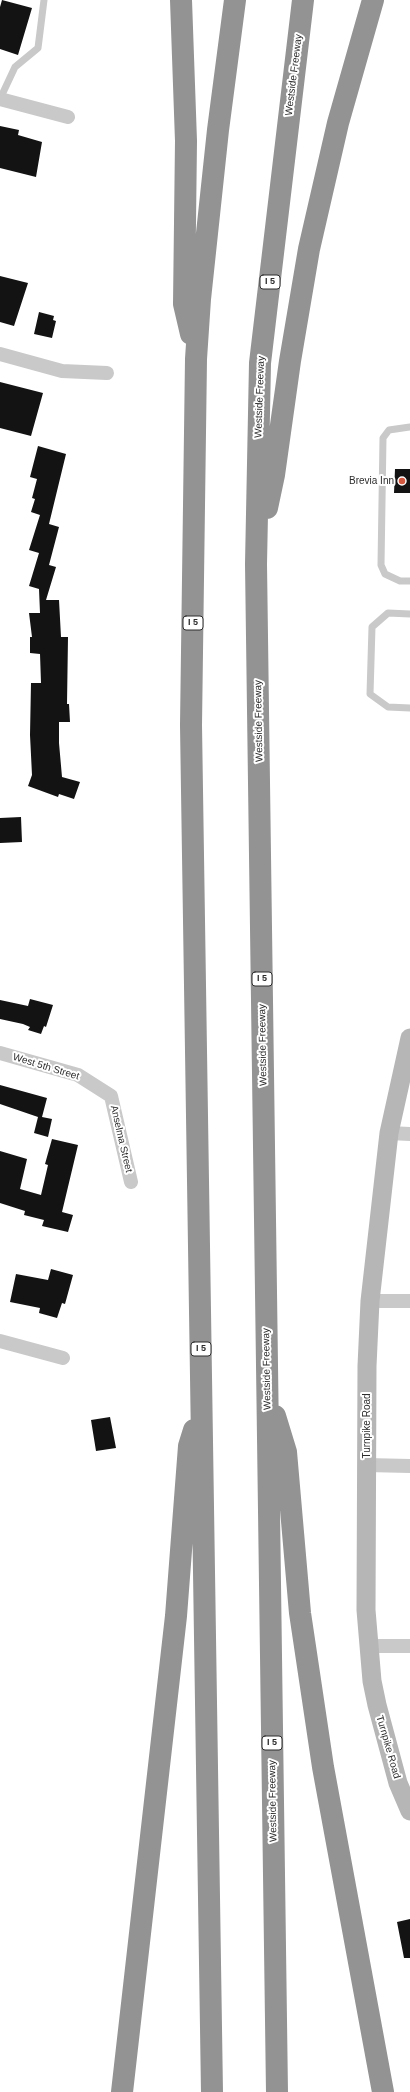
<!DOCTYPE html>
<html>
<head>
<meta charset="utf-8">
<style>
  body { margin:0 }
  canvas { display:block; background:#fff }
</style>
</head>
<body>
<canvas width="410" height="2092"></canvas>
<script>
const ctx = document.querySelector('canvas').getContext('2d');
ctx.lineJoin = 'round';
function fillPath(path, color) { ctx.fillStyle = color; ctx.fill(path, 'evenodd'); }
const shape = rows => new Path2D(rows.map(r => 'M' + r).join(''));
function trace(path, color, width, dash) { ctx.strokeStyle = color; ctx.lineWidth = width; ctx.lineCap = dash ? 'butt' : 'round'; ctx.setLineDash(dash || []); ctx.stroke(path); }
function write(font, color, halo, rows, align = 'center') {
  ctx.font = font + ' Helvetica,sans-serif'; ctx.lineWidth = 4; ctx.setLineDash([]); ctx.textBaseline = 'middle'; ctx.strokeStyle = halo; ctx.fillStyle = color; for (const [text, x, y, turn = 0] of rows) {
    ctx.save(); ctx.translate(x, y); ctx.rotate((+turn || 0) * Math.PI / 180); ctx.textAlign = isNaN(turn) ? turn : align; if (halo) ctx.strokeText(text, 0, 0); ctx.fillText(text, 0, 0); ctx.restore();
  }
}
fillPath(shape([
  [2,0,32,8,18,55,0,49,0,7],
  [0,126,19,130,18,135,42,142,36,177,0,168],
  [0,276,28,283,14,326,0,322],
  [39,312,54,316,53,320,56,321,52,338,34,334],
  [0,382,43,393,31,436,0,428],
  [38,446,66,454,49,524,59,527,49,565,56,567,46,600,59,600,61,637,68,637,67,704,69,704,70,722,59,722,59,743,62,777,80,782,74,799,59,794,58,797,28,786,32,775,30,735,31,683,41,683,40,654,30,653,30,637,32,637,29,613,40,613,39,589,29,586,39,553,29,550,40,515,31,512,35,499,32,498,37,479,30,477],
  [395,469,410,469,410,493,394,493],
  [21,817,22,842,0,843,0,818],
  [30,999,53,1005,46,1027,44,1026,41,1034,28,1030,30,1027,23,1024,0,1019,0,1000,28,1006],
  [0,1085,47,1098,42,1117,52,1119,48,1137,34,1133,38,1117,0,1104],
  [52,1139,78,1145,62,1212,73,1215,68,1232,42,1226,44,1220,24,1215,25,1211,0,1203,0,1151,27,1159,20,1189,41,1195,48,1165,45,1164],
  [51,1269,73,1275,65,1304,62,1303,57,1318,39,1313,40,1308,10,1302,16,1274,48,1280],
  [110,1417,116,1448,96,1451,91,1420],
  [410,1919,410,1958,404,1958,397,1922]
]), '#131313');
trace(shape([
  [0,99,15,67,38,48,44,0],
  [410,427,389,430,383,438,381,565,385,574,400,581,410,581],
  [410,614,388,613,372,627,370,694,388,707,410,708]
]), '#c9c9c9', 7);
trace(shape([
  [0,99,68,117],
  [0,354,62,371,107,373],
  [0,1053,78,1075,111,1096,131,1182],
  [389,1133,410,1134],
  [370,1301,410,1301],
  [0,1341,63,1358],
  [366,1465,410,1466],
  [369,1646,410,1646]
]), '#c9c9c9', 14);
trace(shape([
  [410,1038,389,1133,370,1301,367,1366,366,1610,372,1681,377,1705,398,1783,410,1811]
]), '#b6b6b6', 19);
trace(shape([
  [181,0,186,141,184,304,191,334],
  [267,508,274,475,290,361,309,249,338,123,373,0],
  [275,1416,286,1452,300,1613,323,1767,383,2092],
  [122,2092,176,1616,189,1446,194,1430],
  [212,2092,191,725,196,359,200,299,218,130,235,0],
  [277,2092,256,564,260,363,303,0]
]), '#939393', 22);
for (const [x, y, r, color] of [
  [402,481,4,"#d2583f"]
]) { const dot = new Path2D(); dot.arc(x, y, r, 0, 2 * Math.PI); ctx.fillStyle = color; ctx.fill(dot); trace(dot, '#fff', 1.5); }
for (const [x, y, w] of [
  [270,282,20],
  [193,623,20],
  [262,979,20],
  [201,1349,20],
  [272,1743,20]
]) { const box = new Path2D(); box.roundRect(x - w / 2, y - 7, w, 14, 3); ctx.fillStyle = '#fff'; ctx.fill(box); trace(box, '#2c2c2c', 1); }
write('bold 9px', '#2c2c2c', null, [
  ["I 5",270,282],
  ["I 5",193,623],
  ["I 5",262,979],
  ["I 5",201,1349],
  ["I 5",272,1743]
]);
write('10px', '#2c2c2c', '#fff', [
  ["Westside Freeway",294,75,-83],
  ["Westside Freeway",260,397,-88],
  ["Westside Freeway",259,721,-91],
  ["Westside Freeway",263,1045,-91],
  ["West 5th Street",46,1067,17],
  ["Anselma Street",121,1139,77],
  ["Westside Freeway",267,1369,-91],
  ["Turnpike Road",367,1426,-90],
  ["Turnpike Road",388,1747,74],
  ["Westside Freeway",273,1801,-91]
]);
write('10px', '#2c2c2c', '#fff', [
  ["Brevia Inn",394,481]
], 'right');
</script>
</body>
</html>
